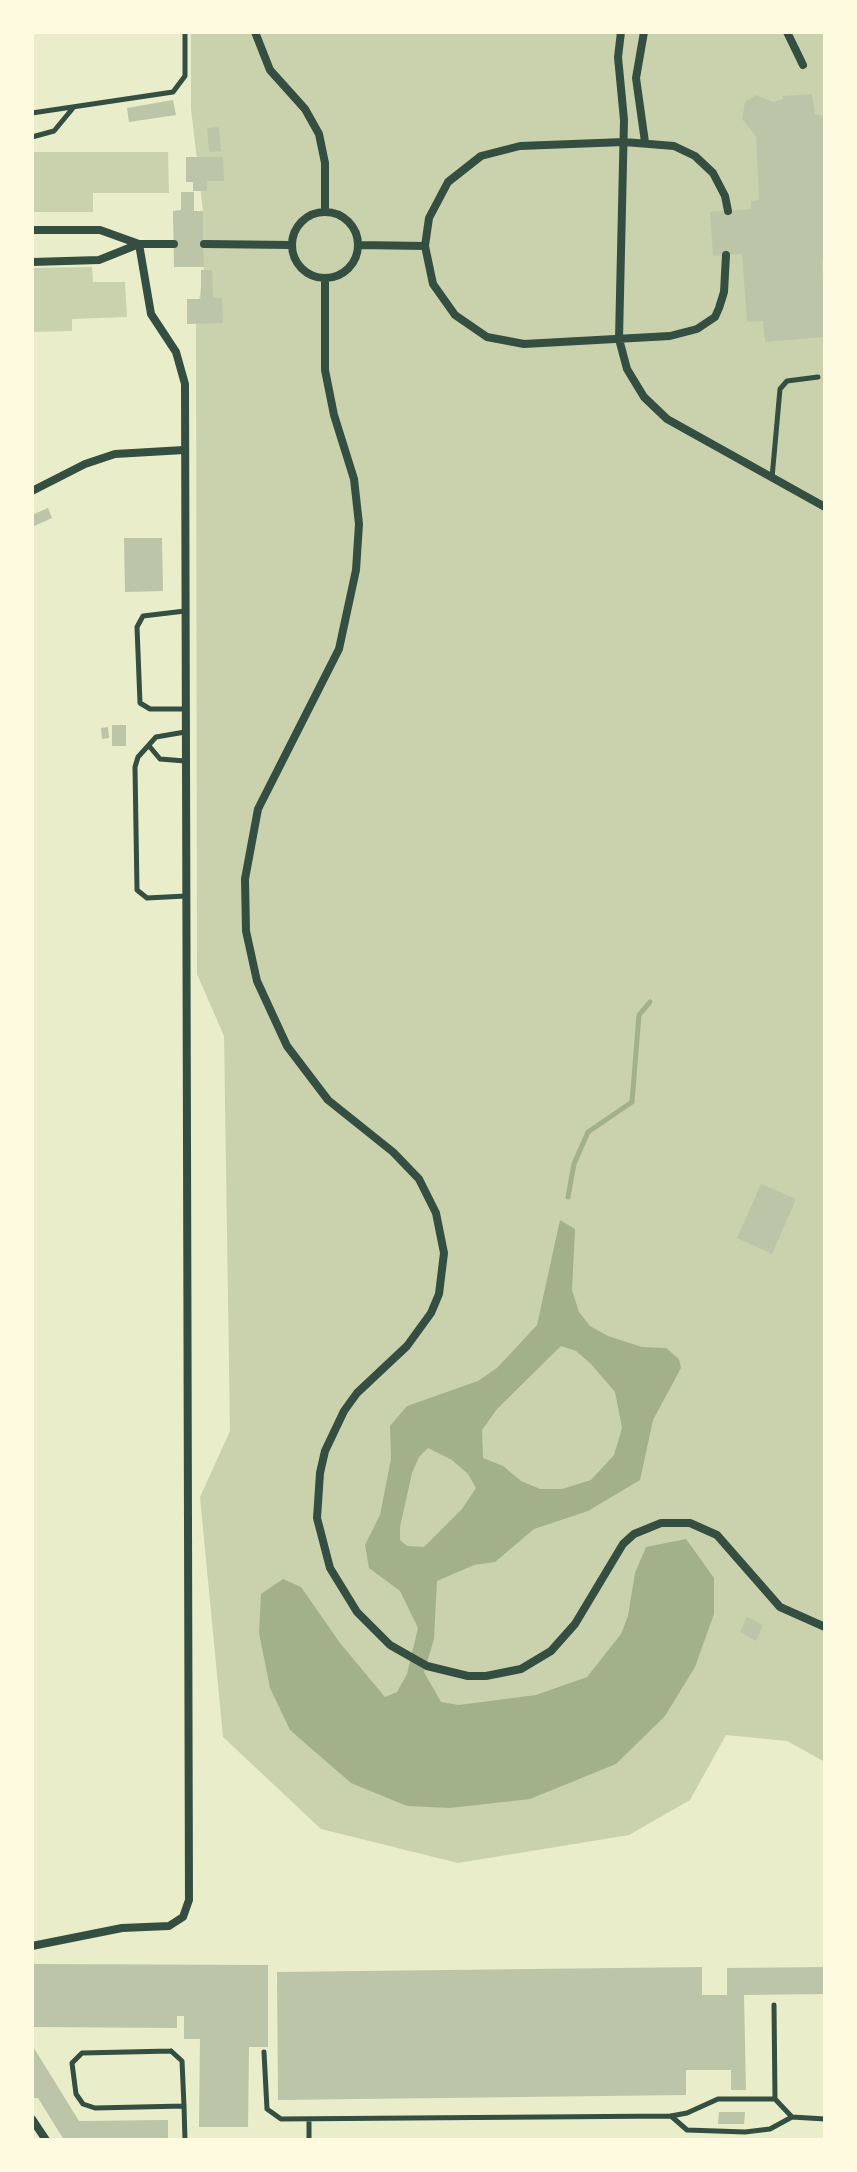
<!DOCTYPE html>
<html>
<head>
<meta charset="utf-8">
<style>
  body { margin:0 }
  #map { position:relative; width:857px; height:2172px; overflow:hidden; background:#e9edc9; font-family:"Work Sans",sans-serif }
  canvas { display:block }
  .frame { position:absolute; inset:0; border:34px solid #fefae0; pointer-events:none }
</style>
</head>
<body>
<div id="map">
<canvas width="857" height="2172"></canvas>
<div class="frame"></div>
</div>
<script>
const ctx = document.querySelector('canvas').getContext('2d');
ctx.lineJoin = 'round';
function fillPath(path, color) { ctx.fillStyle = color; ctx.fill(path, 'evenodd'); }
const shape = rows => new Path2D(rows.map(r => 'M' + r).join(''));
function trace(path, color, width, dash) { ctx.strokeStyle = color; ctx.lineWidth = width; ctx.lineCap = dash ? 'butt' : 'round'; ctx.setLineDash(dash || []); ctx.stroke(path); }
fillPath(shape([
  [191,32,825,32,825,1762,787,1741,726,1735,690,1800,629,1835,458,1863,321,1829,223,1737,200,1497,230,1431,224,1036,197,974,196,322,204,267,203,211,191,109],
  [32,152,168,152,169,193,93,193,93,212,32,212],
  [92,267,93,282,125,282,127,317,72,319,72,331,32,332,32,268]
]), '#cad2ad');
fillPath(shape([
  [560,1220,575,1229,572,1290,579,1312,590,1326,608,1336,642,1347,666,1348,679,1359,681,1368,653,1420,640,1480,588,1511,534,1529,495,1562,474,1565,437,1581,434,1639,424,1672,441,1702,459,1705,536,1695,587,1677,621,1634,628,1616,635,1573,646,1547,686,1539,714,1578,714,1614,695,1667,665,1716,616,1764,530,1799,450,1808,407,1806,351,1783,290,1730,270,1688,259,1633,261,1594,283,1579,301,1587,340,1643,385,1697,397,1692,407,1674,418,1628,400,1591,369,1568,365,1545,380,1515,391,1459,390,1426,407,1406,478,1381,497,1368,537,1325],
  [561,1346,576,1351,591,1364,615,1392,622,1428,614,1455,591,1480,562,1489,540,1489,521,1481,503,1466,483,1458,482,1430,497,1409],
  [428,1448,452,1460,468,1474,476,1488,462,1509,424,1547,407,1546,400,1540,400,1527,412,1473,419,1457]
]), '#a3b18a');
trace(shape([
  [568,1197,574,1164,588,1132,632,1102,639,1015,650,1002]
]), '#a3b18a', 5);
fillPath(shape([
  [812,94,815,114,825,117,825,258,822,259,825,337,765,342,763,321,747,322,742,254,713,256,710,212,751,209,751,201,759,200,756,136,742,119,745,102,756,95,773,102,783,99,782,96],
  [173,100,176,115,129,122,127,108],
  [219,127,221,151,209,152,207,128],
  [186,157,223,157,224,181,207,181,207,191,193,191,193,182,186,182],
  [181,192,194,192,194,211,203,211,204,267,174,267,173,211,181,210],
  [201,270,212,270,213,298,222,298,223,323,187,324,187,299,201,299],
  [48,508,52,518,32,527,32,515],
  [124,538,162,538,163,591,125,592],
  [112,725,126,725,126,746,112,746],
  [108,727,109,738,102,739,101,728],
  [761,1184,796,1199,772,1254,737,1238],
  [747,1617,763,1625,756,1641,740,1632],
  [32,1964,268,1965,268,2047,249,2047,248,2127,199,2127,200,2039,184,2039,184,2016,177,2016,177,2028,32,2027],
  [702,1967,702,1995,727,1995,727,1968,825,1967,825,1994,744,1995,746,2090,731,2090,731,2070,686,2070,686,2095,278,2100,277,1972],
  [32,2045,79,2121,168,2120,168,2140,64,2140,38,2098,32,2098],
  [719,2112,745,2112,744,2124,718,2124]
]), '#bcc5a7');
trace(shape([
  [32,113,173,92,185,76,185,32],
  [32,137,54,131,73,108],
  [772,478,780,389,787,381,818,377],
  [185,611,143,616,137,627,140,703,150,709,185,709],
  [185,732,156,737,138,757,135,767,137,890,147,898,186,896],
  [150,747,160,759,185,761],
  [774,2005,775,2099,792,2117,825,2119],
  [171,2051,182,2061,184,2106,95,2108,83,2104,76,2094,72,2063,82,2053,171,2051],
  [264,2052,267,2109,281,2119,671,2116,687,2113,718,2099,775,2099],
  [184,2106,185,2140],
  [671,2116,687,2130,745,2132,770,2129,792,2117],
  [309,2140,309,2119]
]), '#344e41', 5);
trace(shape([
  [255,32,270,70,305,109,319,134,325,163,325,211],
  [621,32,618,57,624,120,619,339,627,369,644,397,667,419,825,507],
  [644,32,636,78,645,142],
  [787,32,803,65],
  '292 245a33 33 0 1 1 66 0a33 33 0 1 1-66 0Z',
  [32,230,100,230,139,244],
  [204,244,291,245],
  [359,245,425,246],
  [726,255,724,292,719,308,715,317,697,329,670,336,524,344,487,337,455,315,433,284,425,246,429,218,448,182,481,156,520,146,624,142,674,146,695,156,713,173,725,196,728,211],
  [32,262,99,260,139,244,174,244],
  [325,279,325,370,334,415,354,479,359,524,356,570,339,649,258,809,245,879,246,931,257,981,287,1046,328,1100,393,1152,419,1179,436,1213,444,1253,439,1294,431,1313,407,1346,357,1393,344,1411,325,1451,320,1473,317,1518,330,1568,357,1612,390,1645,427,1666,468,1676,486,1676,521,1669,551,1651,575,1624,623,1544,634,1534,661,1523,690,1523,717,1535,780,1607,825,1627],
  [32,491,85,464,115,454,184,450],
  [32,1946,122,1928,169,1926,183,1917,189,1900,185,384,176,352,151,314,139,244],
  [32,2119,46,2140]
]), '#344e41', 8);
</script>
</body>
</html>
